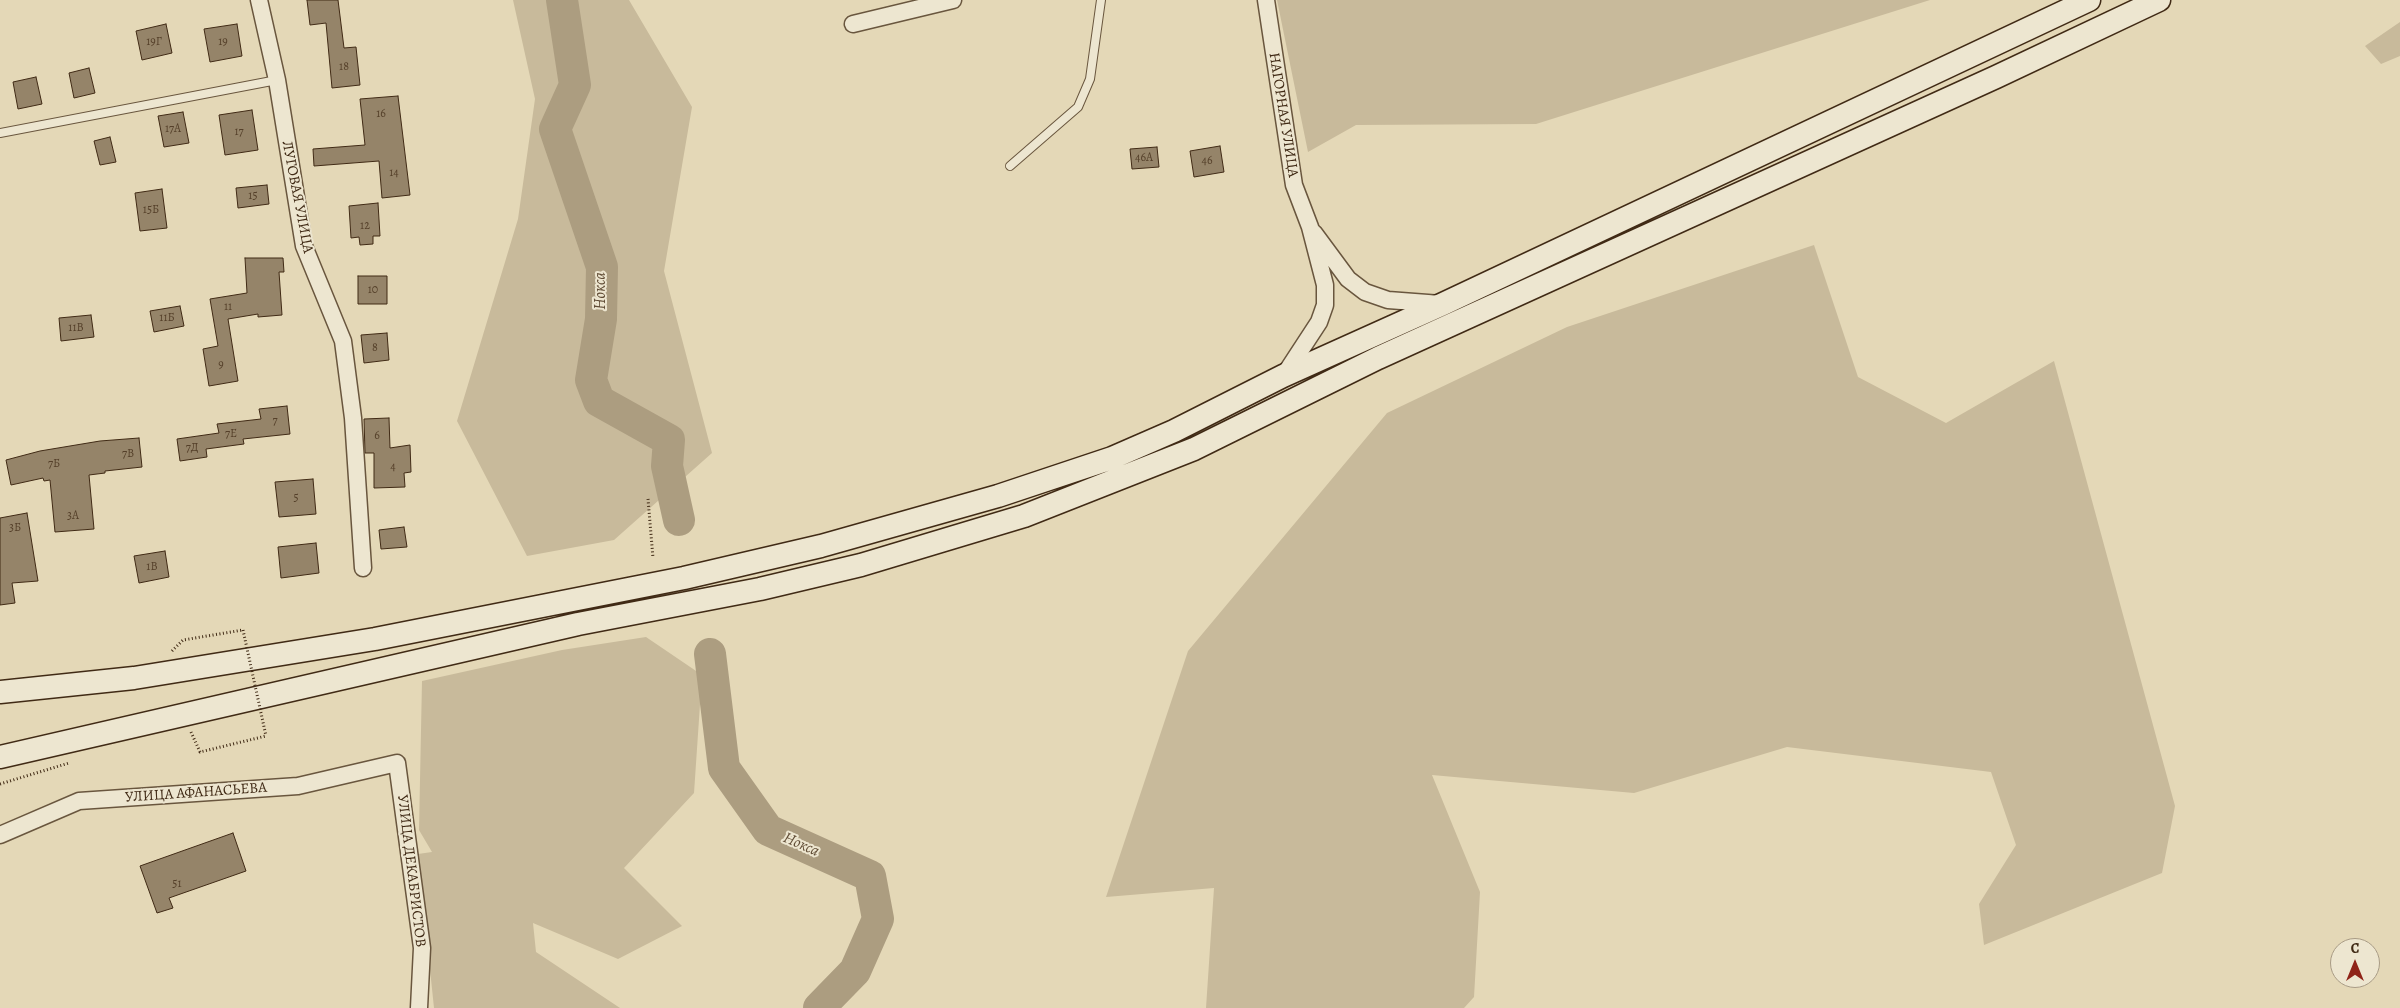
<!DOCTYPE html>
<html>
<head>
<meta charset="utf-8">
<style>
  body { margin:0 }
  #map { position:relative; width:2400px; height:1008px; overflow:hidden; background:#e4d8b7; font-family:Alegreya,serif }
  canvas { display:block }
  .north { position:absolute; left:2330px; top:938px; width:50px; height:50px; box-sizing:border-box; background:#ede6d0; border:1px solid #a89b85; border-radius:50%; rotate:0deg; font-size:14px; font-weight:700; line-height:20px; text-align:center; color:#402a15 }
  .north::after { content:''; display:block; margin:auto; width:18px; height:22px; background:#8f2418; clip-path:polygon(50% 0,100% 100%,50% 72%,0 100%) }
</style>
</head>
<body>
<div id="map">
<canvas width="2400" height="1008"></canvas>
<div class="north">С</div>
</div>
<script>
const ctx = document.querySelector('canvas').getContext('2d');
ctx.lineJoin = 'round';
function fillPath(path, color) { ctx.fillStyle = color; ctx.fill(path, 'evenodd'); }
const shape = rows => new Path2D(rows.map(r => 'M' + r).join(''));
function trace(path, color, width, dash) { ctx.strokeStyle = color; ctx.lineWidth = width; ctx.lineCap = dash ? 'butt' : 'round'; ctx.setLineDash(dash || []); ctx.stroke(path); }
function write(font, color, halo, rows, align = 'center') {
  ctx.font = font + ' Alegreya,serif'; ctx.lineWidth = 4; ctx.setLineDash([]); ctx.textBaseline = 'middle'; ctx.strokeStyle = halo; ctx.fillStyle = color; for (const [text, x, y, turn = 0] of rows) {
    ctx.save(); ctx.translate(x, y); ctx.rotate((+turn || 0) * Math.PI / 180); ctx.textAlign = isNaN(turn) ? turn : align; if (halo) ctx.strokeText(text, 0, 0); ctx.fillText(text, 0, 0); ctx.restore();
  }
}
fillPath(shape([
  [513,0,629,0,692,107,664,271,712,453,614,540,527,556,457,421,518,219,535,99],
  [1277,0,1930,0,1536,124,1356,125,1308,152],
  [2400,22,2400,56,2381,64,2365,46],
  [1814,245,1858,377,1946,423,2054,361,2175,806,2162,873,1984,945,1979,904,2016,845,1991,772,1787,747,1634,793,1432,775,1480,892,1474,997,1464,1008,1206,1008,1214,888,1106,897,1188,651,1387,413,1567,327],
  [646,637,702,675,694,793,624,868,682,926,618,959,533,923,536,952,620,1008,434,1008,418,854,432,852,419,830,422,681,562,650]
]), '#c8ba9b');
trace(shape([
  [562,0,575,85,555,129,602,267,601,319,591,380,599,401,669,440,667,466,679,520],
  [710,654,724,768,768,830,870,876,878,919,855,971,819,1008]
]), '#ac9d80', 32);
const building = shape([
  [307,0,338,0,344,48,356,47,360,85,332,88,326,23,310,25,307,0],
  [166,24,172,53,142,60,136,31,166,24],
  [237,24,242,56,210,62,204,29,237,24],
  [89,68,95,93,74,98,69,73,89,68],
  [36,77,42,104,18,109,13,82,36,77],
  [398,96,410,195,382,198,379,161,314,166,313,149,365,145,360,99,398,96],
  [252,110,258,150,225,155,219,115,252,110],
  [183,112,189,143,164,147,158,116,183,112],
  [110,137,116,162,100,165,94,141,110,137],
  [1220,146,1224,172,1194,177,1190,151,1220,146],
  [1157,147,1159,167,1132,169,1130,149,1157,147],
  [267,185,269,204,238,208,236,188,267,185],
  [162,189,167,228,140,231,135,193,162,189],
  [378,203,380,236,373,236,373,244,360,245,359,237,351,238,349,206,378,203],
  [245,258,283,258,284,272,279,272,282,315,258,317,258,314,228,319,238,381,209,386,203,349,218,346,210,299,247,293,245,258],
  [358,276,387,276,387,304,358,304,358,276],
  [180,306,184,326,154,332,150,311,180,306],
  [91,315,94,337,61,341,59,318,91,315],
  [387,333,389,360,364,363,361,335,387,333],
  [287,406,290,434,243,439,244,444,206,449,207,457,180,461,177,439,219,433,217,424,261,419,259,409,287,406],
  [389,418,390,448,410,445,411,472,404,473,405,487,374,488,374,453,365,453,364,419,389,418],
  [139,438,142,467,105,471,105,473,89,475,94,529,55,532,50,480,44,481,43,478,11,485,6,460,40,451,100,441,139,438],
  [313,479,316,514,279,517,275,482,313,479],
  [27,513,38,581,12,583,15,603,0,605,0,518,27,513],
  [404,527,407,547,381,549,379,530,404,527],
  [316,543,319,573,281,578,278,547,316,543],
  [165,551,169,577,139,583,134,556,165,551],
  [233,833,246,871,169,898,173,908,157,913,140,866,233,833]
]);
fillPath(building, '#958469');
trace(building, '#402a15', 1);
const service = shape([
  [0,133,277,80],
  [1010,166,1078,107,1090,79,1101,0]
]);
const minor = shape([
  [259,0,277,80,304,246,343,341,353,418,363,568],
  [1266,0,1294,185,1310,227,1325,285,1325,305,1319,322,1285,374],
  [853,24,953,0],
  [1314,233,1348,279,1365,292,1388,300,1441,304],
  [0,835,79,801,298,786,397,763,422,948,419,1008]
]);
const secondary = shape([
  [0,692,134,678,375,639,684,578,821,546,998,496,1112,458,1174,431,1283,376,1443,304,2089,0],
  [0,757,578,624,760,589,861,565,1024,516,1194,449,1378,358,1996,77,2159,0]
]);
trace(service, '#69563e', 10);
trace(minor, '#69563e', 19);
trace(secondary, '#402a15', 25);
trace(shape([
  [648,499,653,558],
  [172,651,183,640,243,630],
  [191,732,200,752,266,736],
  [0,784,69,763]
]), '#402a15', 3, [1, 2.5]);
trace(service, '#ede6d0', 8);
trace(minor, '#ede6d0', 16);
trace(secondary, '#ede6d0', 22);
trace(shape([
  [243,630,266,736]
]), '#402a15', 3, [1, 2.5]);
write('12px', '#55402a', null, [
  ["19Г",154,42],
  ["19",223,42],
  ["18",344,67],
  ["16",381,114],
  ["17А",173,129],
  ["17",239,132],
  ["46А",1144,158],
  ["46",1207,161],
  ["14",394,173],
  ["15",253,196],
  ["15Б",151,210],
  ["12",365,226],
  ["10",373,290],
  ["11",228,307],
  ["11Б",167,318],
  ["11В",76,328],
  ["8",375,348],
  ["9",221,365],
  ["7",275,421],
  ["7Е",231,434],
  ["6",377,436],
  ["7Д",192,448],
  ["7В",128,454],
  ["7Б",54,464],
  ["4",393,467],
  ["5",296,498],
  ["3А",73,516],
  ["3Б",15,528],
  ["1В",152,567],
  ["51",177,884]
]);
write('15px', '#402a15', '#ede6d0', [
  ["НАГОРНАЯ УЛИЦА",1283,115,81],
  ["ЛУГОВАЯ УЛИЦА",297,197,79],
  ["УЛИЦА АФАНАСЬЕВА",196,793,-4],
  ["УЛИЦА ДЕКАБРИСТОВ",411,871,83]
]);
write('italic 16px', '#604c35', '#ede6d0', [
  ["Нокса",601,291,-90],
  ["Нокса",801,845,24]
]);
</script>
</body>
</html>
